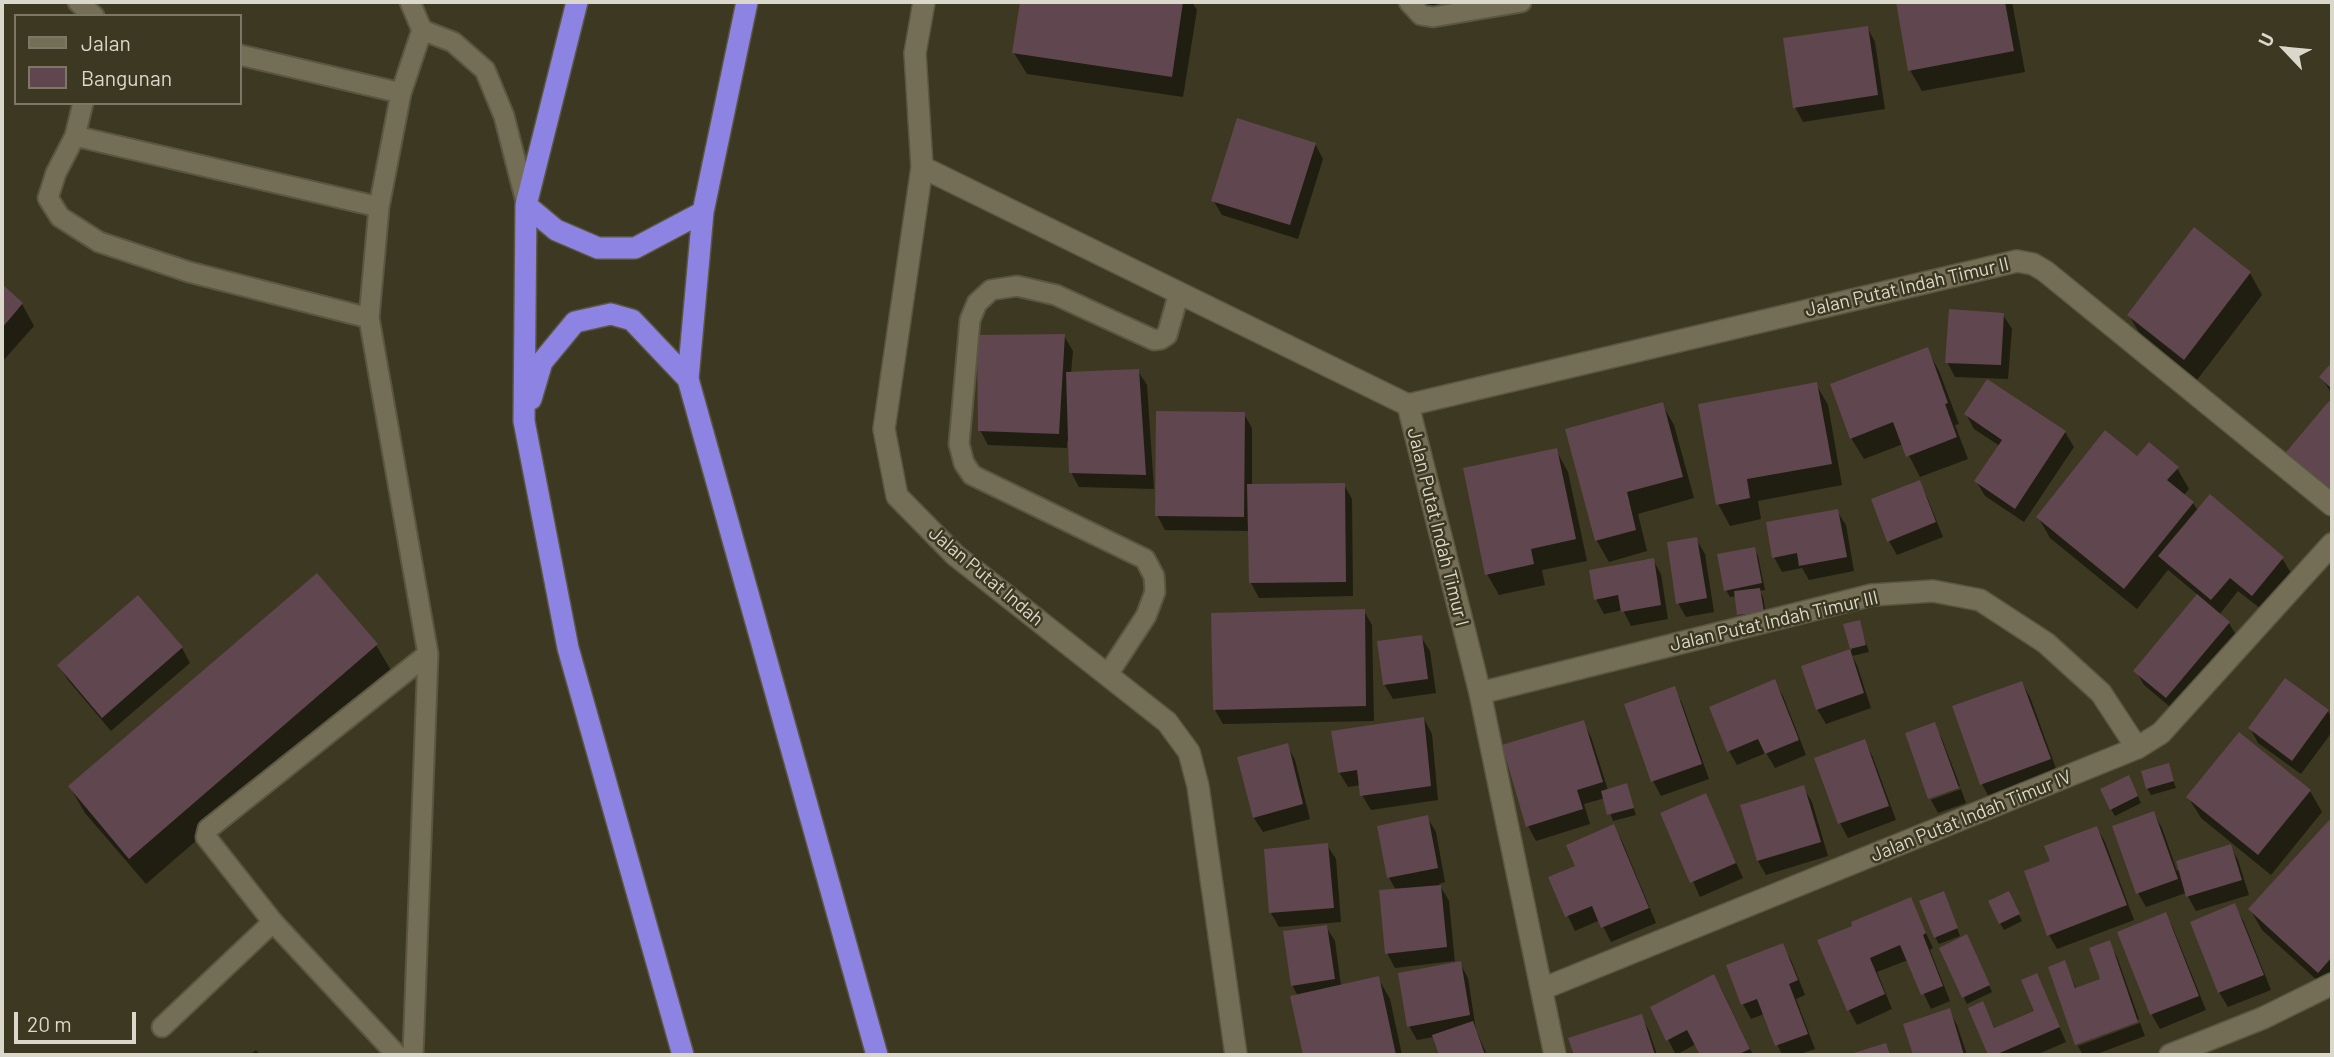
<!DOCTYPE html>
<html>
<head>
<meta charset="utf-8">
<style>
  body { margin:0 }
  #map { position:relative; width:2334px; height:1057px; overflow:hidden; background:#3d3821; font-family:Barlow,sans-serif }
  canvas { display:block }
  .frame { position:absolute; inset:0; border:4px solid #dad8ca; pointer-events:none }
  .legend { position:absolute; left:14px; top:14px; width:228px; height:91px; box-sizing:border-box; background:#3d3821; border:2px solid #7c7865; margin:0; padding:9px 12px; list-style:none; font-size:21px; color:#dad8ca }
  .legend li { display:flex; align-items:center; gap:14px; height:35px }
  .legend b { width:35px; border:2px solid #7c7865 }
  .north { position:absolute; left:2250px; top:14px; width:70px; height:70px; -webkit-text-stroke:5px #3d3821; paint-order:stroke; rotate:296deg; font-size:19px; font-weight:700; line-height:28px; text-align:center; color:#dad8ca }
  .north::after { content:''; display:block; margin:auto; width:24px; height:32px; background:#dad8ca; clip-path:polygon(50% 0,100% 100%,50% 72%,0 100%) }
  .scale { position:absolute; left:14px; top:1012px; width:122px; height:32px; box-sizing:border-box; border:4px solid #dad8ca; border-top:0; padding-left:9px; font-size:21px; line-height:24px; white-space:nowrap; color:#dad8ca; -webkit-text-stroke:5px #3d3821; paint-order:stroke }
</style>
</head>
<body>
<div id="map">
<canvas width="2334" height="1057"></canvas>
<div class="frame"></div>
<ul class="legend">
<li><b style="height:9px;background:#736e55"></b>Jalan</li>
<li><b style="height:19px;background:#60464e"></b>Bangunan</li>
</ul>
<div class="north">U</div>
<div class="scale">20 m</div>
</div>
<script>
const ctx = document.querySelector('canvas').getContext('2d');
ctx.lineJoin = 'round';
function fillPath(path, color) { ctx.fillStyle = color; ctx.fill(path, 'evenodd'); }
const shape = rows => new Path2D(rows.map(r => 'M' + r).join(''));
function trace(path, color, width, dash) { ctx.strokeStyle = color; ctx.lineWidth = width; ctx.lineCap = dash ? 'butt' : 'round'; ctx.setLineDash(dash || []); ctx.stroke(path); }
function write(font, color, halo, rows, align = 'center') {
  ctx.font = font + ' Barlow,sans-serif'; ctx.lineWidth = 5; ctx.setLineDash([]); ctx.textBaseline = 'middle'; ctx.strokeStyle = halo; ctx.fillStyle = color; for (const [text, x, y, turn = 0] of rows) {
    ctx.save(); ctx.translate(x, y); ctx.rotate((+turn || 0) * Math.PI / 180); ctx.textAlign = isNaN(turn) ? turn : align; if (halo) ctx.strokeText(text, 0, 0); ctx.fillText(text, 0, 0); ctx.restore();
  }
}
fillPath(shape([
  [1022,2,1192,2,1197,10,1183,97,1027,74,1014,53],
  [1421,2,1481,2,1428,15],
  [1897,2,2012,2,2025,72,1922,91,1910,70],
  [1867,27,1875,42,1885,109,1803,122,1795,107],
  [1315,144,1323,159,1298,239,1222,215,1213,200],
  [2194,230,2250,273,2262,295,2197,380,2141,336,2129,315],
  [2,286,22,304,34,326,2,362],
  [2003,315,2012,329,2008,379,1955,377,1947,362],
  [1064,336,1073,351,1071,373,1138,371,1147,385,1154,489,1079,487,1071,472,1070,441,1067,441,1067,448,988,445,980,430],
  [1927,349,1939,371,1959,424,1955,425,1968,459,1920,477,1903,444,1864,459,1851,438],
  [2332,365,2332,394,2321,377],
  [1816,384,1828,405,1842,485,1758,501,1761,519,1730,526,1718,504],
  [1662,404,1674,425,1694,498,1638,514,1647,551,1609,562,1597,541,1567,430],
  [1244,414,1252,428,1252,486,1344,485,1352,499,1353,596,1259,598,1251,583,1250,531,1165,530,1157,515],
  [1966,414,2065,432,2074,447,2024,522,1985,496,1976,481,2000,446,1974,429],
  [1556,450,1568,472,1587,561,1542,570,1545,585,1499,595,1487,574],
  [2137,458,2177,468,2189,489,2183,496,2193,503,2198,511,2282,558,2291,573,2261,609,2238,591,2219,615,2229,623,2237,637,2175,711,2144,685,2136,671,2198,595,2168,570,2137,609,2050,538,2038,517],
  [1919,482,1927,497,1943,537,1897,555,1889,541],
  [1837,511,1846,525,1854,571,1809,580,1802,568,1782,572,1774,557],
  [1696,539,1705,554,1714,612,1686,617,1678,603],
  [1754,549,1758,556,1765,590,1760,591,1763,597,1767,618,1743,621,1739,615,1736,596,1730,597,1726,590],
  [1653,560,1661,574,1668,619,1631,626,1623,610,1604,614,1596,599],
  [138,597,182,648,190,663,111,731,68,680,59,666],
  [1364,611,1372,625,1374,721,1223,724,1215,710],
  [1859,622,1869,652,1852,656,1857,665,1871,708,1826,724,1817,709,1803,667,1852,650,1845,626],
  [1421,637,1430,651,1436,693,1393,699,1384,684],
  [376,645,392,672,146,884,85,813,70,787],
  [2286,680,2328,711,2332,719,2332,732,2301,774,2258,743,2250,728],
  [1774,681,1783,696,1806,755,1775,768,1766,753,1737,765,1729,751],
  [2022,683,2030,697,2058,774,1990,799,1982,784],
  [1674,688,1682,703,1709,779,1661,796,1653,781],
  [1424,719,1432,734,1438,800,1371,810,1362,795,1361,785,1348,787,1339,772],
  [1583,722,1591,737,1608,790,1626,785,1636,815,1613,821,1605,798,1584,804,1590,824,1536,841,1528,826],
  [1934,724,1942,739,1960,786,1930,797],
  [1864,741,1872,755,1896,820,1848,838,1840,823],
  [1287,745,1295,760,1310,819,1263,832,1254,818],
  [2168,766,2176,788,2151,795,2147,788],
  [2132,784,2141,803,2115,816,2111,809],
  [1803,787,1812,802,1828,856,1766,875,1758,861],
  [1961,789,1966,803,1938,813,1931,800],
  [2310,791,2322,812,2271,875,2201,818,2188,797],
  [1705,795,1743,878,1700,897,1663,814],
  [2154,813,2162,828,2177,871,2230,846,2238,860,2249,895,2196,911,2186,893,2146,907,2138,893],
  [1427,817,1436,832,1445,882,1439,884,1449,901,1455,964,1460,963,1468,978,1476,1030,1487,1055,1440,1055,1434,1037,1417,1040,1409,1026,1454,964,1454,961,1395,968,1387,953,1396,890,1389,878,1379,827],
  [2332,819,2332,991,2331,993,2262,930,2250,909],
  [1613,826,1622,841,1656,923,1611,942,1600,920,1575,931,1550,878,1577,867],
  [2097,828,2105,842,2134,920,2057,949,2049,935],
  [1327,845,1336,859,1341,922,1279,927,1271,913],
  [1944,893,1960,936,1939,944,1935,937],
  [1910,899,1933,948,1930,950,1950,1001,1931,1009,1908,960,1877,972,1892,1009,1857,1025,1849,1010,1820,941],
  [2012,900,2022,921,2004,930,2000,923],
  [2234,906,2243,920,2271,990,2228,1007,2219,992],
  [2165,914,2173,928,2206,1010,2160,1029,2152,1015,2119,933],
  [1326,927,1335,941,1341,986,1378,978,1390,999,1402,1055,1305,1055,1292,997,1298,996,1292,985],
  [1970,943,1992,992,1967,1004,1941,949],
  [2109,943,2117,957,2139,1019,2077,1042,2064,962,2077,990,2103,980],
  [1782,945,1791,960,1805,995,1796,999,1815,1049,1797,1055,1782,1055,1764,1014,1751,1019,1743,1004],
  [1714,976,1722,990,1753,1055,1702,1055,1696,1044,1676,1055,1652,1008],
  [2037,976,2066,1042,2036,1055,1990,1055,1971,1009,1982,1003,1995,1029,2036,1012],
  [1949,1011,1957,1025,1967,1055,1914,1055,1905,1025],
  [1641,1016,1649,1031,1657,1055,1576,1055,1570,1039],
  [2140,1023,2145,1036,2094,1055,2083,1055,2078,1046],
  [256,1050,260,1055,250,1055]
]), '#0007');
fillPath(shape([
  [1020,2,1183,2,1172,77,1012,53],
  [1896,2,2005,2,2014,51,1908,71],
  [1868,26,1878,95,1793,108,1783,38],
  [1237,118,1316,143,1290,225,1211,201],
  [2194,227,2251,272,2184,360,2127,315],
  [2,284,23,303,2,328],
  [1949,309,2004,313,2001,365,1945,363],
  [1065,334,1059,434,978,431,977,335],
  [1928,347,1948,403,1945,404,1957,437,1906,457,1893,422,1850,439,1830,384],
  [2332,362,2332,389,2319,377],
  [1139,369,1146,475,1069,473,1066,372],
  [1987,379,2066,431,2015,509,1974,481,2002,440,1964,414],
  [1817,382,1832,464,1747,479,1750,498,1716,505,1698,404],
  [2329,401,2332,404,2332,498,2282,457],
  [1663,402,1683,477,1627,492,1636,530,1595,541,1565,429],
  [1156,411,1245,412,1244,517,1155,516],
  [2105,430,2137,456,2149,442,2179,467,2167,480,2194,502,2124,589,2036,517],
  [1557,448,1576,539,1531,549,1534,564,1485,575,1463,468],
  [1920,480,1936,522,1887,542,1871,499],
  [1345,483,1346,582,1249,583,1247,484],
  [2210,494,2284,557,2252,596,2230,578,2211,600,2158,556],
  [1838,509,1847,557,1799,566,1797,553,1772,558,1766,522],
  [1697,537,1707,598,1676,604,1667,542],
  [1755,547,1762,583,1724,591,1717,554],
  [1654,558,1661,605,1621,612,1618,595,1594,600,1589,570],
  [317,573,378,644,129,859,68,786],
  [1760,588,1764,612,1737,615,1734,591],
  [2197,594,2230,622,2166,698,2133,671],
  [138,595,183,647,102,718,57,665],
  [1365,609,1366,706,1213,710,1211,613],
  [1860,620,1866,645,1850,649,1843,624],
  [1422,635,1428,679,1383,685,1377,641],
  [1850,649,1864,693,1816,710,1801,666],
  [2285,678,2329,710,2292,761,2248,728],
  [1775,679,1799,740,1765,754,1758,739,1727,752,1709,707],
  [2022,681,2051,759,1980,785,1952,706],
  [1675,686,1702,764,1651,782,1624,704],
  [1424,717,1431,786,1360,796,1357,770,1338,773,1331,731],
  [1584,720,1603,782,1577,790,1583,809,1526,827,1502,745],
  [1935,722,1959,788,1928,799,1905,733],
  [2239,732,2311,790,2258,855,2186,797],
  [1865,739,1889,806,1838,824,1814,758],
  [1288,743,1303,804,1253,818,1237,757],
  [2169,763,2174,781,2146,789,2141,771],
  [2129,775,2138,796,2110,810,2100,789],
  [1627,783,1634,808,1607,815,1601,791],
  [1804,785,1821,842,1757,861,1740,805],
  [1706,793,1736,863,1690,883,1660,813],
  [2154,811,2178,879,2136,894,2112,826],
  [1428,815,1438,868,1387,878,1377,826],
  [2332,817,2332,957,2318,973,2248,909],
  [1614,824,1649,908,1601,928,1592,906,1565,917,1548,877,1575,866,1566,845],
  [2097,826,2127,905,2047,936,2024,871,2050,861,2044,846],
  [1328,843,1334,908,1269,913,1264,849],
  [2231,844,2242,880,2186,897,2176,861],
  [1441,885,1447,947,1385,954,1379,890],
  [1944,891,1958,928,1934,938,1919,901],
  [2009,891,2020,914,1999,924,1988,901],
  [1911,897,1926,933,1923,935,1943,986,1921,995,1900,945,1870,958,1885,994,1847,1011,1817,940,1852,926,1851,922],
  [2235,903,2264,975,2218,993,2190,922],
  [2166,912,2199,996,2150,1015,2117,932],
  [1327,925,1335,979,1291,986,1283,931],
  [1967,934,1990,985,1962,998,1939,948],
  [2110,940,2138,1022,2075,1045,2048,967,2065,960,2075,988,2100,979,2089,948],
  [1783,943,1798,980,1789,984,1808,1034,1775,1046,1757,999,1741,1005,1726,965],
  [1461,961,1470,1015,1407,1027,1398,973],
  [2037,973,2060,1027,1995,1055,1988,1055,1968,1008,1983,1001,1994,1028,2034,1011,2021,980],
  [1714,974,1750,1049,1737,1055,1700,1055,1687,1030,1666,1041,1650,1007],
  [1379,976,1396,1055,1303,1055,1290,996],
  [1950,1008,1964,1055,1913,1055,1903,1024],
  [1642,1014,1655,1055,1574,1055,1568,1038],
  [1473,1021,1485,1055,1439,1055,1432,1035],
  [1886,1043,1890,1055,1847,1055]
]), '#60464e');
const lane = shape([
  [78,2,94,16],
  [410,2,422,30,453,42,485,70,504,116,526,202],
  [1409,2,1421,15,1433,17,1521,2],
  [240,55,401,93],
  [83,103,75,136,56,173,48,198,60,217,99,242,189,272,369,318,428,654,413,1055],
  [75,136,379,207,401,93,422,30],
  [369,318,379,207],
  [1108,674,1146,616,1155,592,1154,576,1145,559,972,475,964,463,959,444,970,320,977,303,991,290,1017,286,1056,295,1154,340,1161,339,1167,335,1179,293],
  [273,922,206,837,208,829,428,654],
  [162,1027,273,922,397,1055]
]);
const street = shape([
  [924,2,915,53,922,167,884,429,897,496,955,555,1167,722,1189,752,1198,786,1236,1055],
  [922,167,1408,405,1480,693,1555,1055],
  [1408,405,2017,261,2033,264,2045,271,2332,505],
  [1480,693,1872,595,1933,591,1980,600,2046,643,2101,693,2137,748],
  [1542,989,2137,748,2161,733,2332,544],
  [2170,1055,2263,1018,2332,984]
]);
const highway = shape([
  [577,2,526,205,524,421,568,648,683,1055],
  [747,2,703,212,688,379,877,1055],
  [526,205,556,230,598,248,635,248,703,212],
  [531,399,542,362,575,322,611,314,632,320,688,379]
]);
trace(lane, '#5b5642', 23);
trace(street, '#5b5642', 24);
trace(highway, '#5b5642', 24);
trace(lane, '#736e55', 19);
trace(street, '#736e55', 21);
trace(highway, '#8d83e3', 21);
write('19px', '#dad8ca', '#3d3821', [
  ["Jalan Putat Indah Timur II",1907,287,-13],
  ["Jalan Putat Indah Timur I",1438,527,76],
  ["Jalan Putat Indah",986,576,40],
  ["Jalan Putat Indah Timur III",1774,621,-13],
  ["Jalan Putat Indah Timur IV",1971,816,-22]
]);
</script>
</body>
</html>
